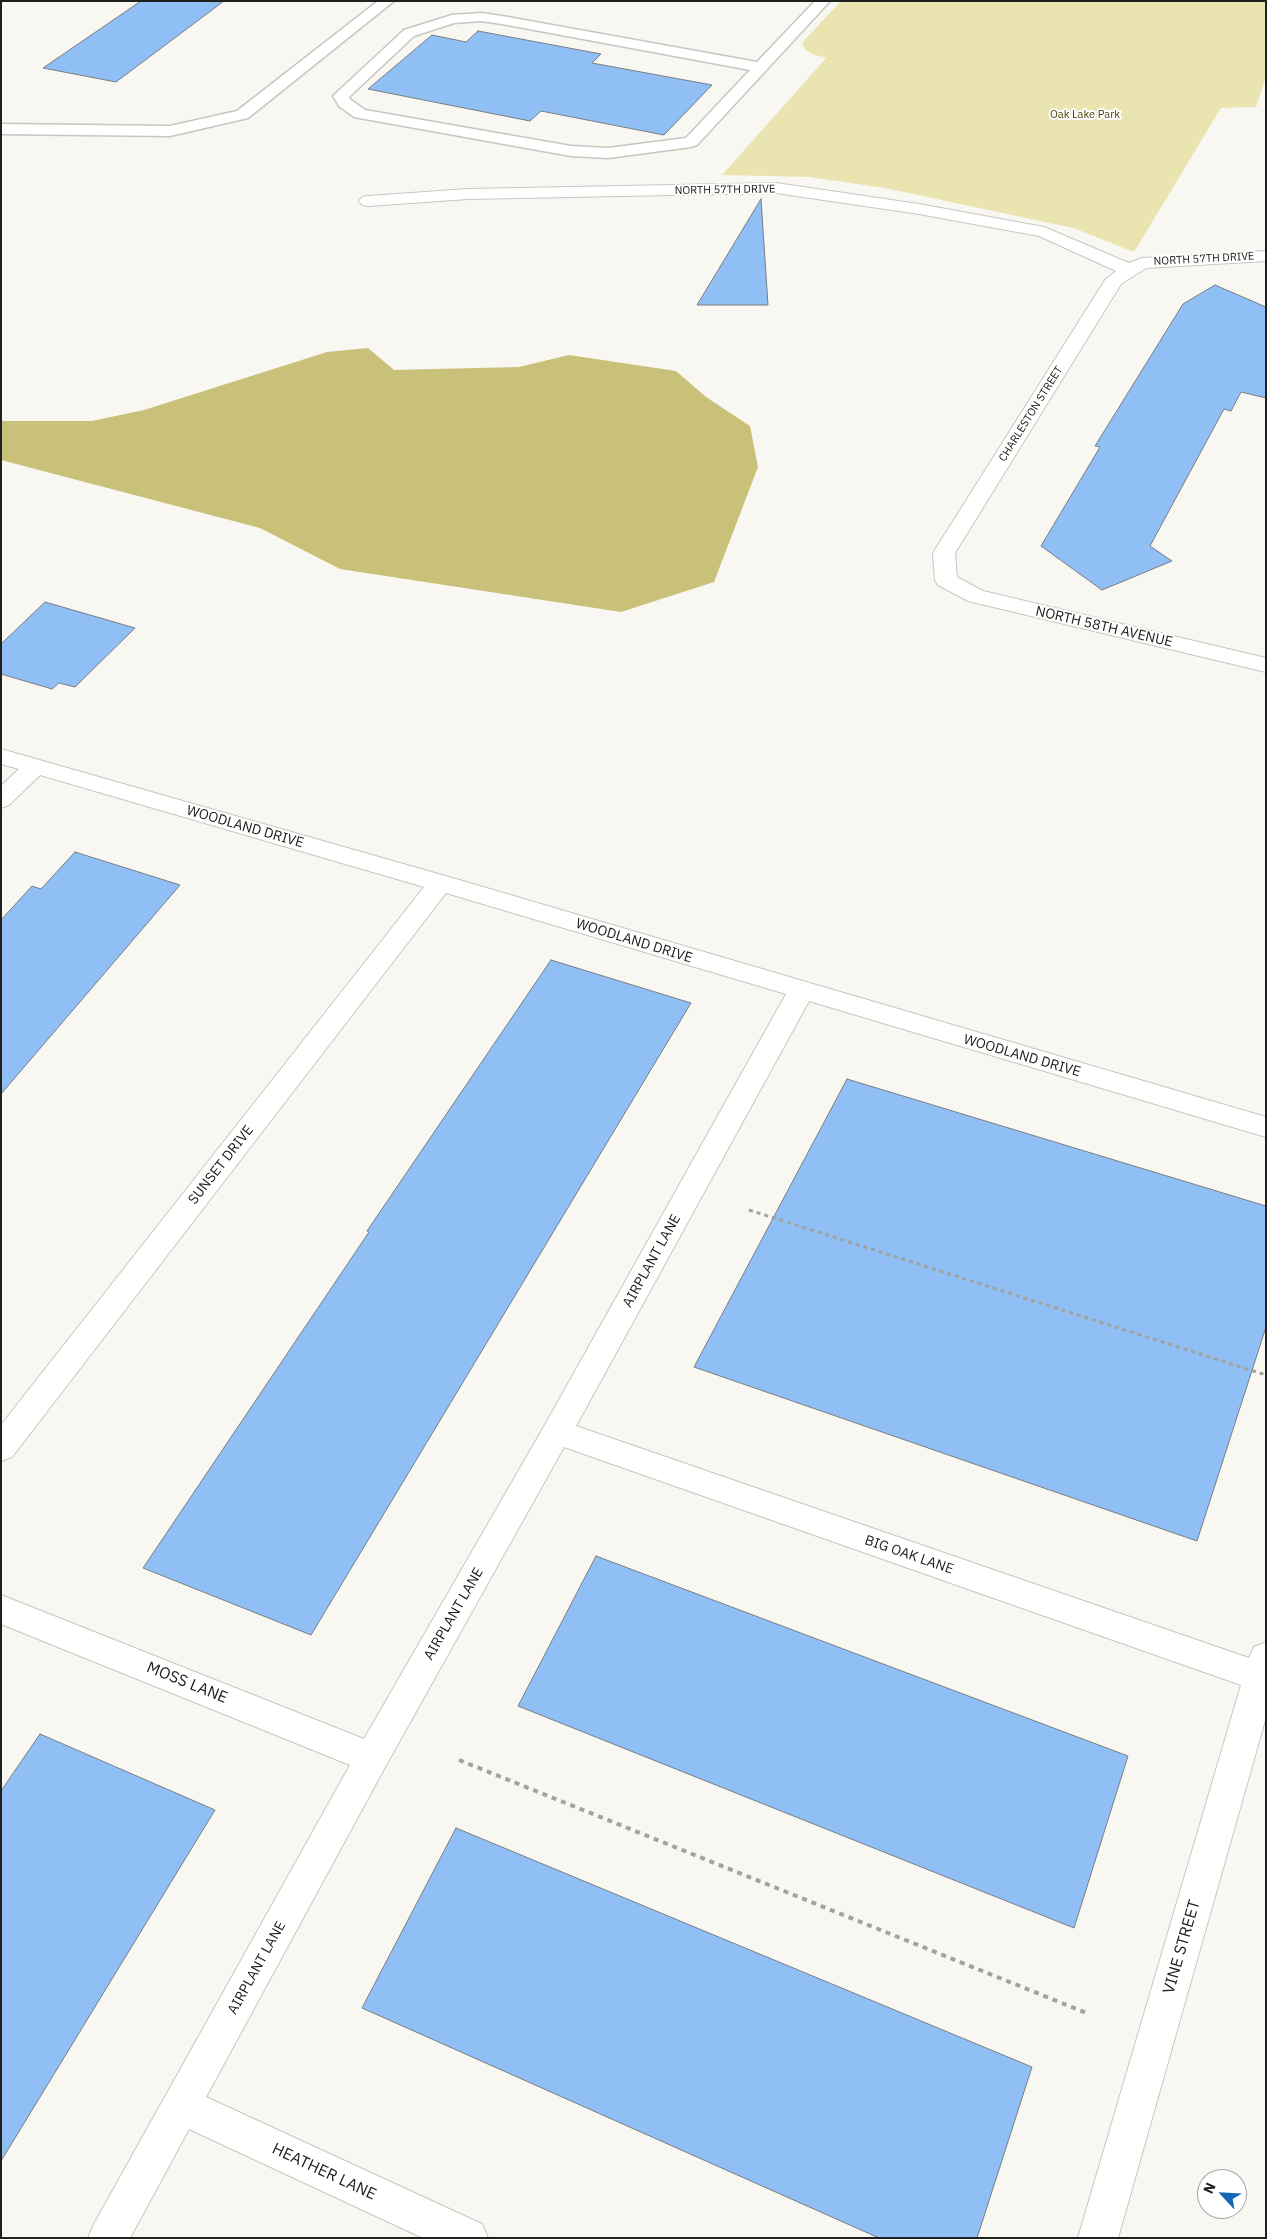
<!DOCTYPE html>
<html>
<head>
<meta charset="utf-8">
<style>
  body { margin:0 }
  #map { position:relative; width:1267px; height:2239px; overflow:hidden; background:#f8f7f1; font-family:"IBM Plex Sans",sans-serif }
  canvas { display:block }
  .frame { position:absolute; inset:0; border:2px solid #20201e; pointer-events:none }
  .north { position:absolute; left:1197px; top:2169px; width:50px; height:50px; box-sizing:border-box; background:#fff; border:1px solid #a6a6a5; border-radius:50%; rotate:295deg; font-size:14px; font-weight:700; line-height:20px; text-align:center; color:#20201e }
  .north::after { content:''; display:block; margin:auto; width:18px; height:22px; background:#1567b5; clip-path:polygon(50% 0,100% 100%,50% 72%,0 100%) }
</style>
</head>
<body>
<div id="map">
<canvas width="1267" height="2239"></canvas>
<div class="frame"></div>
<div class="north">N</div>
</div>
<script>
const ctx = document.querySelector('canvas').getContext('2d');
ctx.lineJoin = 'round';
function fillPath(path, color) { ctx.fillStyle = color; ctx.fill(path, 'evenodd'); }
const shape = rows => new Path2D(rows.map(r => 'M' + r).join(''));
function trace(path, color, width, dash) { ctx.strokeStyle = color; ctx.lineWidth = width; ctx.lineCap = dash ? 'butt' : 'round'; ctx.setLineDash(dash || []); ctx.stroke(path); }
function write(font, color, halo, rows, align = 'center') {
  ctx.font = font + ' "IBM Plex Sans",sans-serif'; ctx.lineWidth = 4; ctx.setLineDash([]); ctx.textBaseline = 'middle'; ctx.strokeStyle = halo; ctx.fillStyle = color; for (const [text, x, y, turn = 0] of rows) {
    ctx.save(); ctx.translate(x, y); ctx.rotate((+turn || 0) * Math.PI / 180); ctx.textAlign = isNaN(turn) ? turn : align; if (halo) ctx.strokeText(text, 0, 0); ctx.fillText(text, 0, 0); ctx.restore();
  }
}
fillPath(shape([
  [841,1,1266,1,1266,77,1256,107,1221,108,1134,252,1073,228,885,188,809,177,722,175,826,58,812,54,805,49,802,43]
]), '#eae5b0');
fillPath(shape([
  [368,348,394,370,519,367,569,355,676,371,706,397,750,426,758,467,714,582,621,612,340,569,260,528,1,460,1,421,92,421,144,410,327,352]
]), '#c9c179');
const building = shape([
  [141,1,224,1,116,82,43,68,141,1],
  [478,31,601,54,592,63,712,85,664,135,541,111,530,121,368,89,432,35,466,42,478,31],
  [761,199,768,305,697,305,761,199],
  [1215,285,1266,307,1266,398,1241,392,1231,411,1224,409,1150,546,1172,561,1102,590,1041,546,1100,447,1095,446,1183,304,1215,285],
  [45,602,135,628,75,687,59,683,52,689,1,674,1,644,45,602],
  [75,852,180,885,1,1094,1,920,32,886,41,889,75,852],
  [551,960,691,1003,311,1635,143,1568,369,1232,367,1231,551,960],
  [847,1079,1266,1206,1266,1327,1197,1541,694,1367,847,1079],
  [596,1556,1128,1756,1074,1928,518,1706,596,1556],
  [40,1734,215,1810,1,2161,1,1791,40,1734],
  [456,1828,1032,2067,977,2238,879,2238,362,2008,456,1828]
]);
fillPath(building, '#90bff6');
trace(building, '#797d81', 1);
const service = shape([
  [378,1,394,1,248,118,170,136,1,134,1,124,170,126,237,111,378,1],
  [815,1,830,1,697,145,691,147,608,158,571,156,354,117,339,106,333,96,404,30,452,15,481,13,502,16,757,62,815,1],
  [481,21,502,24,750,70,686,138,608,148,571,146,365,110,351,100,349,97,414,36,454,23,481,21]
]);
const minor = shape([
  [776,183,919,204,1044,227,1129,263,1142,258,1266,251,1266,261,1146,268,1121,284,955,553,957,577,983,591,1266,658,1266,672,968,601,938,585,935,580,933,553,1105,280,1116,271,1039,236,919,214,776,193,468,199,368,206,362,205,359,201,362,197,368,196,468,189,776,183],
  [1,749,449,877,1266,1117,1266,1137,809,1001,576,1426,1249,1658,1254,1647,1266,1642,1266,1717,1118,2238,1078,2238,1241,1685,564,1447,384,1769,206,2097,482,2224,488,2238,423,2238,189,2129,130,2238,88,2238,94,2224,350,1765,1,1624,1,1595,364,1739,546,1423,786,994,446,893,12,1457,1,1461,1,1425,424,887,40,775,9,805,1,808,1,786,19,769,1,764,1,749]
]);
trace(service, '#c7c7c0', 3);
trace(minor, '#c7c7c0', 2);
trace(shape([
  [749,1210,1266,1375]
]), '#a3a29e', 3, [4, 4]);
trace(shape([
  [459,1760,1089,2014]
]), '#a3a29e', 4, [5, 5]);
fillPath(service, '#fff');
fillPath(minor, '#fff');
write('11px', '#494309', '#fff', [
  ["Oak Lake Park",1085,115]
]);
write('11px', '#20201e', '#fff', [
  ["NORTH 57TH DRIVE",725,190,-1],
  ["NORTH 57TH DRIVE",1204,259,-3],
  ["CHARLESTON STREET",1031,414,-58]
]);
write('14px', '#20201e', '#fff', [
  ["NORTH 58TH AVENUE",1104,627,13],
  ["WOODLAND DRIVE",245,827,16],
  ["WOODLAND DRIVE",634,941,17],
  ["WOODLAND DRIVE",1022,1056,16],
  ["SUNSET DRIVE",221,1165,-52],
  ["AIRPLANT LANE",652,1261,-61],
  ["BIG OAK LANE",909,1555,19],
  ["AIRPLANT LANE",454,1614,-60],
  ["AIRPLANT LANE",257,1968,-61]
]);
write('16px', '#20201e', '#fff', [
  ["MOSS LANE",187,1683,22],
  ["VINE STREET",1182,1947,-74],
  ["HEATHER LANE",324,2172,25]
]);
</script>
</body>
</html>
